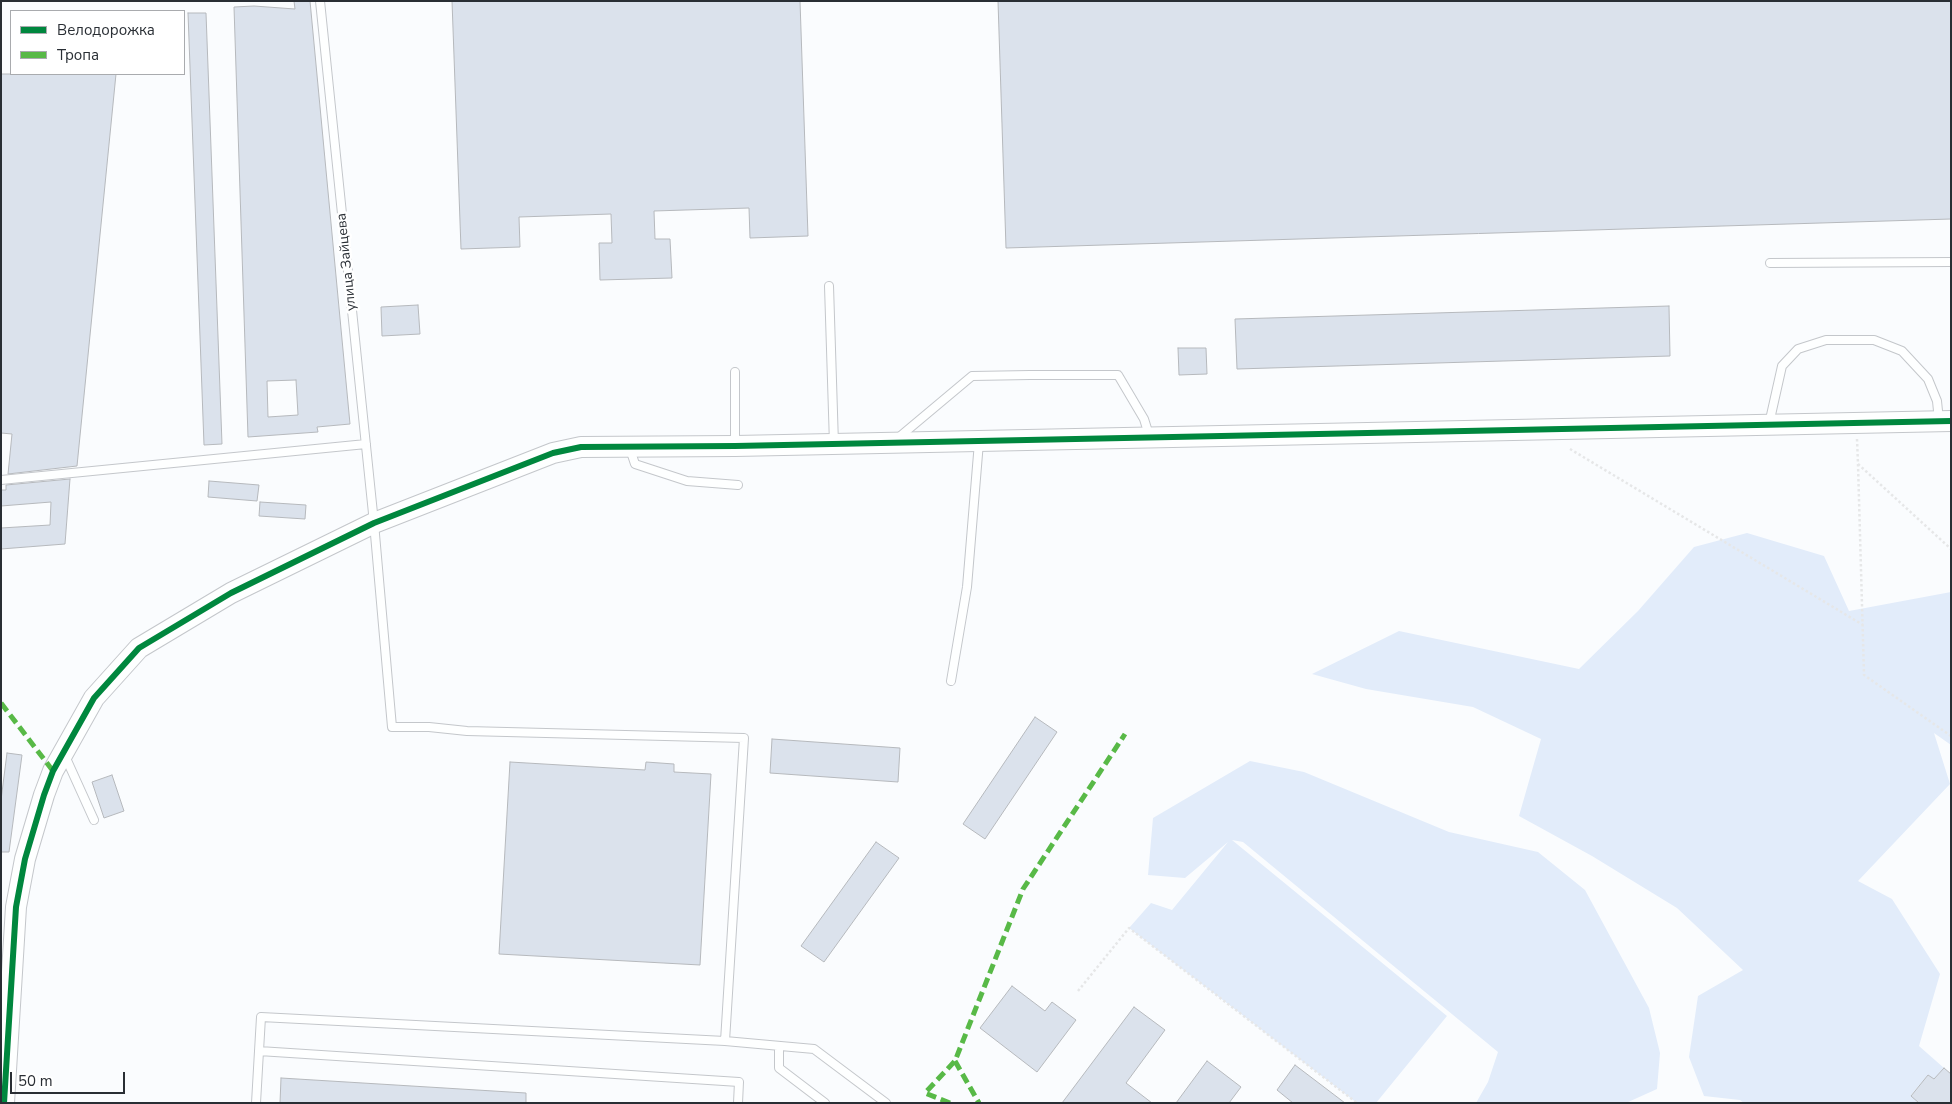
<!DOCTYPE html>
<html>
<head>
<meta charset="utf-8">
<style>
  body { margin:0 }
  #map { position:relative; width:1952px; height:1104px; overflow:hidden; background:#fafcfe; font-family:"Nunito Sans",sans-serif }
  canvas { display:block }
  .frame { position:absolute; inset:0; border:2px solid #292e34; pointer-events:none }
  .legend { position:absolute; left:10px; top:10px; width:175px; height:65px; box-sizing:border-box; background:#fff; border:1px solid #a9abae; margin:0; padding:6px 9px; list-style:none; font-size:15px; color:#292e34 }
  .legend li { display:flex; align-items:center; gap:10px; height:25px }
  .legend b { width:25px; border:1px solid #a9abae }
  .scale { position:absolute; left:10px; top:1072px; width:115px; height:22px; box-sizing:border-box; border:2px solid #292e34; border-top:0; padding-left:6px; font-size:15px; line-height:18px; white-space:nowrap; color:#292e34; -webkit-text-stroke:4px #fff; paint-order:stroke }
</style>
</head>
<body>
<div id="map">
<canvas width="1952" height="1104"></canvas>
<div class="frame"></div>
<ul class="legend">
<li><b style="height:6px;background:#00873e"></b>Велодорожка</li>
<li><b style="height:6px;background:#58b947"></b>Тропа</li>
</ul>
<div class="scale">50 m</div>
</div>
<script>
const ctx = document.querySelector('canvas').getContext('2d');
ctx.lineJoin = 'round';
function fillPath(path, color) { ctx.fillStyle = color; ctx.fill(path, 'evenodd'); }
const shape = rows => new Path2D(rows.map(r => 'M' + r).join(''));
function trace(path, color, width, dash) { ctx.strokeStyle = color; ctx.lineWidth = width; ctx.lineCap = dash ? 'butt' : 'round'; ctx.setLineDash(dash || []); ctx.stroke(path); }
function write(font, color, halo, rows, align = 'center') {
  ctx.font = font + ' "Nunito Sans",sans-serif'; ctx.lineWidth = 5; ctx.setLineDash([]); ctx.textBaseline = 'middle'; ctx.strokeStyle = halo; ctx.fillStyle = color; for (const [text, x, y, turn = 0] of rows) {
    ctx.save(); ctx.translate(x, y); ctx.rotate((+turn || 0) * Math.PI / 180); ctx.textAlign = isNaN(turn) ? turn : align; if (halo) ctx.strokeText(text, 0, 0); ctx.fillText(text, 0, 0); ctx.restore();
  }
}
fillPath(shape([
  [1747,533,1824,556,1849,611,1951,592,1951,745,1934,733,1950,784,1858,881,1892,899,1940,974,1919,1046,1944,1068,1934,1079,1928,1075,1911,1095,1918,1103,1744,1103,1740,1100,1704,1096,1689,1057,1698,996,1743,970,1677,908,1592,856,1519,816,1541,739,1473,707,1366,689,1312,674,1399,631,1579,669,1638,611,1694,547],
  [1250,761,1304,772,1449,832,1538,852,1585,890,1649,1008,1660,1053,1657,1089,1626,1103,1476,1103,1488,1082,1498,1052,1243,842,1232,840,1447,1016,1376,1103,1357,1103,1129,928,1151,903,1172,910,1228,842,1185,878,1148,875,1153,818]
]), '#e2ecfa');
const building = shape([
  [294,1,310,1,350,424,317,427,318,432,248,437,234,7,254,6,295,9,294,1],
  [296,380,298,415,268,417,267,381,296,380],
  [452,1,800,1,808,236,750,238,749,208,654,211,655,239,670,239,672,278,600,280,599,243,612,243,611,214,519,217,520,247,461,249,452,1],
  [998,1,1951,1,1951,219,1006,248,998,1],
  [188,13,206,13,222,444,204,445,188,13],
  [1,74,116,74,77,466,8,474,12,434,1,433,1,74],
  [418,305,420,334,382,336,381,307,418,305],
  [1669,306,1670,356,1237,369,1235,319,1669,306],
  [1178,348,1206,348,1207,374,1179,375,1178,348],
  [70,479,65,544,1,549,1,528,50,525,51,502,1,506,1,490,6,490,6,485,70,479],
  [209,481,259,485,257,501,208,497,209,481],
  [260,502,306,505,305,519,259,516,260,502],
  [1035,717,1057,732,985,839,963,824,1035,717],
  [772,739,900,748,898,782,770,773,772,739],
  [7,753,22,755,9,852,1,852,1,800,7,753],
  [510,762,645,770,646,762,674,764,674,772,711,774,700,965,499,954,510,762],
  [112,775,124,811,104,818,92,782,112,775],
  [876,842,899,858,824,962,801,946,876,842],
  [1012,986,1045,1011,1052,1002,1076,1020,1037,1072,980,1028,1012,986],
  [1134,1007,1165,1030,1126,1083,1152,1103,1062,1103,1134,1007],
  [1207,1061,1241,1087,1229,1103,1176,1103,1207,1061],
  [1295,1065,1345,1103,1293,1103,1277,1090,1295,1065],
  [1944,1068,1951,1074,1951,1103,1919,1103,1911,1096,1928,1075,1934,1079,1944,1068],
  [281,1078,526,1093,526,1103,280,1103,281,1078]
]);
fillPath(building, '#dbe2ec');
trace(building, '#b6b9bd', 1);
const service = shape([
  [320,1,374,523,392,727,429,727,467,731,744,738,725,1041,814,1049,886,1103],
  [1770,263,1951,262],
  [829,286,834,444],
  [1769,424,1782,366,1798,349,1826,340,1874,340,1902,351,1928,379,1937,401,1939,421],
  [898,438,972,376,1030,375,1118,375,1144,419,1149,435],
  [735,445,735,372],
  [630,449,635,464,687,481,738,485],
  [1,480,366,444],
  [951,681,967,587,979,442],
  [65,756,94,820],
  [779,1046,779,1068,825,1103],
  [259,1051,261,1017,725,1041],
  [256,1103,259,1051,739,1082,738,1103]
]);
const tertiary = shape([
  [4,1103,16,907,25,859,44,795,53,771,94,698,139,648,231,593,374,523,553,453,581,447,735,446,1951,421]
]);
trace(service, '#c4c7cb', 10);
trace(tertiary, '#c4c7cb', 22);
trace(shape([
  [1857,439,1858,464,1951,549],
  [1570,449,1863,625],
  [1858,464,1864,675,1951,736],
  [1078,991,1129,928,1357,1103]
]), '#e6e7e8', 2.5, [2.5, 2.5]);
trace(service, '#feffff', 8);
trace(tertiary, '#feffff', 20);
trace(shape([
  [1,703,53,771],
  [955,1061,979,1103],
  [950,1103,925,1093,955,1061,1023,889,1125,734]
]), '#58b947', 5, [10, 5]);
trace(shape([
  [4,1103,16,907,25,859,44,795,53,771,94,698,139,648,231,593,374,523,553,453,581,447,735,446,1951,421]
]), '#00873e', 6);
write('14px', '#292e34', '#fff', [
  ["улица Зайцева",347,262,-96]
]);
</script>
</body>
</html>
